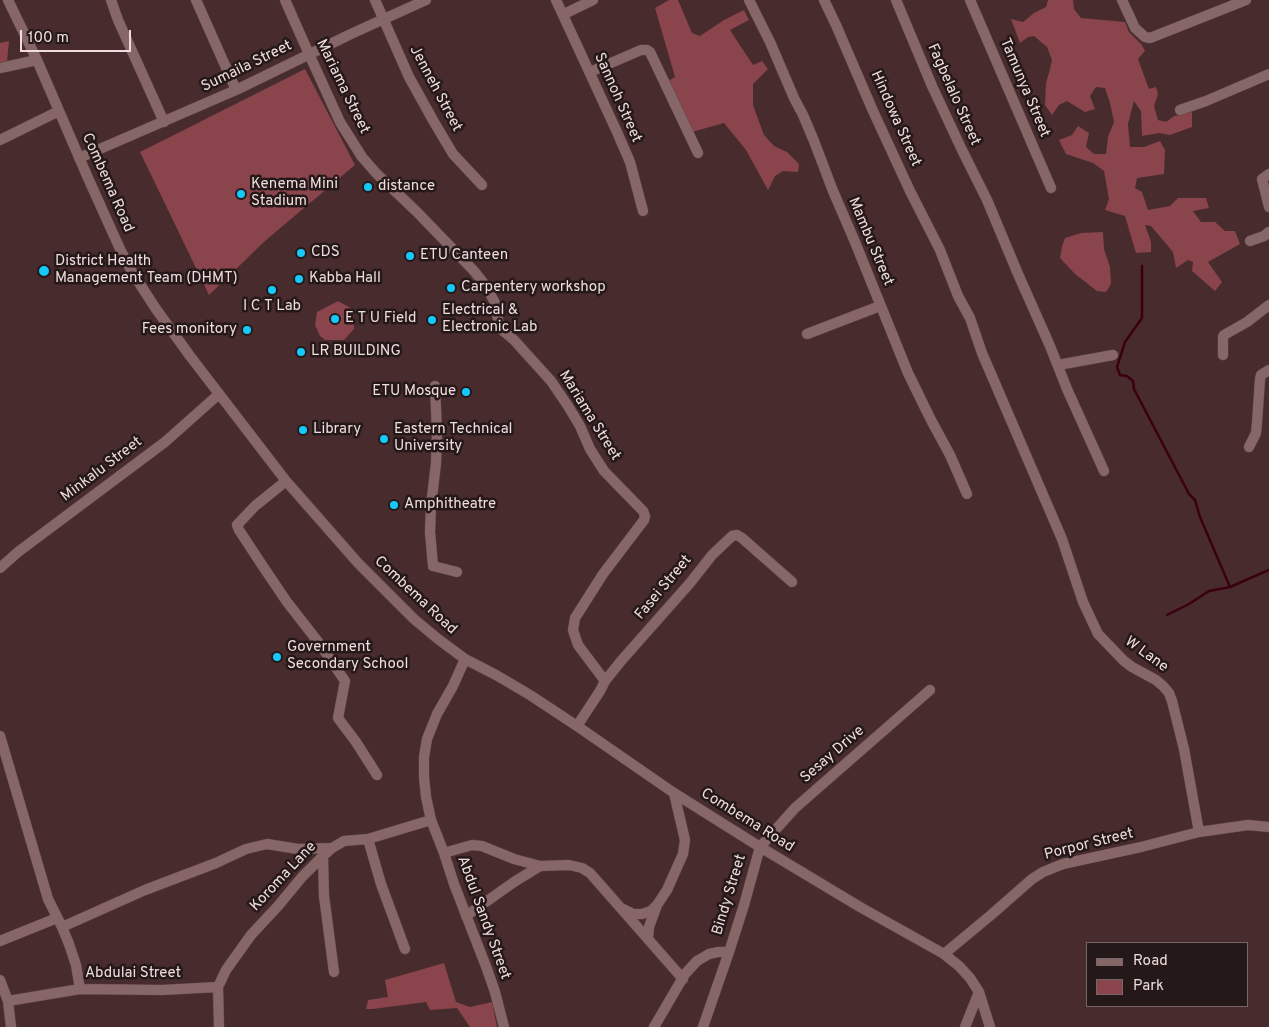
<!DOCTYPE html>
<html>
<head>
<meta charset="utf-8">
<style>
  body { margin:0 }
  #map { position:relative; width:1269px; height:1027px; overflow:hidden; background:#472b2d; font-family:Overpass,sans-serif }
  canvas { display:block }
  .legend { position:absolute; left:1086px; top:942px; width:162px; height:65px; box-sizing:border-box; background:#251819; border:1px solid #766667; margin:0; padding:6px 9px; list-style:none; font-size:15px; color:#efdcdd }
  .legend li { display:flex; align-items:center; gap:10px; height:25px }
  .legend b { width:25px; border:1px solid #766667 }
  .scale { position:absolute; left:20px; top:30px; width:111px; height:22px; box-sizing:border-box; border:2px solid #efdcdd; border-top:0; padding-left:6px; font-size:15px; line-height:18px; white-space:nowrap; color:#efdcdd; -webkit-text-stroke:4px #251819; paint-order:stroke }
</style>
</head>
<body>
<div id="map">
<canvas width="1269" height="1027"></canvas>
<ul class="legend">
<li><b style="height:6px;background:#876668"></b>Road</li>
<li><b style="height:14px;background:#89444c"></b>Park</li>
</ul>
<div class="scale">100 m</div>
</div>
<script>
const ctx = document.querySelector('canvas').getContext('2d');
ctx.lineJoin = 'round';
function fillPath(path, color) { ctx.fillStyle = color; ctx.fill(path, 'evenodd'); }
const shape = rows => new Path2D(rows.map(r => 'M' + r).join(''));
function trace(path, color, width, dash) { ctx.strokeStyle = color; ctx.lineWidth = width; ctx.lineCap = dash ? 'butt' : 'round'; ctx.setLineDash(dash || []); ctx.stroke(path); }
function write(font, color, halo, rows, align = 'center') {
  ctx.font = font + ' Overpass,sans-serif'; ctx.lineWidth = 5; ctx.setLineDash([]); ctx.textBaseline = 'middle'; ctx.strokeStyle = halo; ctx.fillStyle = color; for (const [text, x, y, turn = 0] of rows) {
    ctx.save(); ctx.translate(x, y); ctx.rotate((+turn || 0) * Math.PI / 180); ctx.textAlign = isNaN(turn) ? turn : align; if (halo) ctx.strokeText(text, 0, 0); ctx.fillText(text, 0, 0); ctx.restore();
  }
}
fillPath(shape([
  [669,0,678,0,692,33,700,36,724,20,744,10,749,20,730,30,753,65,762,61,768,69,753,84,753,105,764,135,774,146,787,152,799,164,798,172,783,171,775,176,768,190,746,150,724,123,692,132,666,82,675,77,655,8],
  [1048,0,1073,0,1074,9,1081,18,1125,22,1129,32,1142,45,1145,51,1138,59,1149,89,1156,87,1158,94,1154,106,1158,120,1166,122,1174,116,1192,112,1192,127,1170,135,1159,133,1142,136,1141,111,1134,101,1128,124,1130,147,1144,147,1160,141,1165,150,1164,174,1137,178,1135,188,1142,192,1148,210,1170,206,1178,198,1206,198,1209,208,1193,211,1201,222,1215,222,1225,231,1235,231,1240,244,1208,262,1222,282,1215,291,1192,271,1193,262,1188,260,1176,268,1173,252,1151,226,1145,225,1151,242,1151,252,1136,253,1125,216,1105,210,1109,199,1104,171,1093,163,1066,154,1059,140,1072,135,1078,126,1089,133,1086,147,1094,154,1106,154,1108,137,1114,122,1110,103,1105,88,1096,87,1090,96,1095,109,1085,112,1067,101,1059,105,1052,115,1045,105,1046,83,1049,73,1052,60,1047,47,1034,36,1028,37,1020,43,1011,19,1023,22,1034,13,1046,7],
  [9,41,7,62,0,65,0,43],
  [305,69,355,165,265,241,209,295,140,152],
  [1103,232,1104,249,1110,267,1111,284,1106,292,1097,291,1075,274,1060,258,1062,246,1065,238,1081,233],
  [338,301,354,310,354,329,344,340,325,340,320,336,315,325,317,312],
  [444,963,456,1002,470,1007,492,1002,497,1027,470,1027,457,1008,430,1010,426,1002,373,1009,366,1009,368,1000,388,997,385,980]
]), '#89444c');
trace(shape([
  [1142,266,1142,318,1125,342,1117,367,1120,375,1127,376,1133,381,1134,389,1189,494,1195,500,1200,517,1230,587],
  [1167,615,1189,604,1209,591,1230,587,1269,570]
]), '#3b000e', 2.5);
const minor = shape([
  [8,0,37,60,88,178,120,249,132,272,156,309,190,356,286,481,358,563,414,619,438,639,465,659,496,675,530,695,577,726,674,793,760,847,860,907,944,954,959,966,970,978,979,992,990,1027],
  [111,0,118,20,164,122],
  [196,0,236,90],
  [285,0,309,54,340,122,362,157,376,173,416,211,474,271,486,286,495,303,499,325,501,329,514,340,551,381,568,406,580,426,590,449,604,471,643,511,645,516,644,520,603,574,575,618,573,630,578,645,605,681],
  [375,0,409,77,434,122,453,154,482,185],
  [556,0,617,132,630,162,643,211],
  [749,0,770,42,794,98,803,115,814,141,833,191,855,242,908,373,931,420,950,455,967,494],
  [824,0,836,25,873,111,910,191,940,250,958,296,970,318,982,353,1062,539,1083,602,1098,634,1124,661,1132,667,1156,680,1163,686,1169,693,1172,701,1184,749,1199,832],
  [896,0,932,86,962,150,987,200,1018,274,1050,346,1067,389,1104,471],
  [970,0,1051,188],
  [1122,0,1135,28,1145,37,1150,38,1246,0],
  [564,14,593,0],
  [0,68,37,60],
  [590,72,641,50,647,50,650,52,698,153],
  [1180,110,1206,101,1269,74],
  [0,140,59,111],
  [79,158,236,90,353,33,426,0],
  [1269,174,1262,179,1269,207],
  [1250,241,1264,236,1269,232],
  [807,334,880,306],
  [1223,355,1223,337,1224,335,1247,322,1269,305],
  [1058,365,1113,355],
  [435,386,437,432,436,463,431,506,430,532,433,566,457,572],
  [1249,447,1256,433,1257,423,1260,379,1261,375,1269,370],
  [286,481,255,506,237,525,239,530,262,565,287,602,319,643,345,681,338,718,356,742,377,775],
  [0,568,18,552,165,442,219,394],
  [465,659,453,686,437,714,427,739,424,757,424,777,426,797,431,820,444,853,454,884,487,969,495,992,504,1027],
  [577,726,600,691,605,681,621,661,690,583,712,555,732,536,737,535,742,538,792,582],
  [0,736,48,899,62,927,69,944,76,965,80,989],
  [368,839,381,884,405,949],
  [444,853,472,845,482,846,514,859,540,866,569,865,582,868,590,873,683,979],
  [323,856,324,896,334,972],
  [623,909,633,914,642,914,651,911,657,905],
  [466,916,514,882,540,866],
  [62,927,145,890,216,863,246,849,267,844,298,849,332,848],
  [648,939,649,927,657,905,667,890,683,854,685,840,674,793],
  [0,941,57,918],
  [944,954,991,915,1032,879,1043,872,1063,864,1141,847,1199,832,1248,825,1269,827],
  [0,980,8,1001,11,1027],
  [8,1001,80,989,162,990,218,987],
  [219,1027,218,987,226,970,251,935,278,906,302,877,323,856,332,848,344,841,368,839,431,820],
  [654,1027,685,974,697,961,709,954,718,952,729,952],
  [703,1027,729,952,744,905,760,847,795,808,930,690],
  [965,1027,979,992]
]);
trace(minor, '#5f474a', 11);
trace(minor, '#876668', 10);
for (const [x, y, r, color] of [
  [368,187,5,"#15cafb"],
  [241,194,5,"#15cafb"],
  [301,253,5,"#15cafb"],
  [410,256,5,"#15cafb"],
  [44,271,6,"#15cafb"],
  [299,279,5,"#15cafb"],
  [451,288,5,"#15cafb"],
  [272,290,5,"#15cafb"],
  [335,319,5,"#15cafb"],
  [432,320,5,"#15cafb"],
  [247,330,5,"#15cafb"],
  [301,352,5,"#15cafb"],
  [466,392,5,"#15cafb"],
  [303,430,5,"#15cafb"],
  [384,439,5,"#15cafb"],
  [394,505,5,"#15cafb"],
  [277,657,5,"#15cafb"]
]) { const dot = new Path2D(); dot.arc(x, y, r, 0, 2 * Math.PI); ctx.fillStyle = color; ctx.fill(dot); trace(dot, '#251819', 2); }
write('15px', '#efdcdd', '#251819', [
  ["Sumaila Street",247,67,-26],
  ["Mariama Street",342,87,64],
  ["Tamunya Street",1024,88,67],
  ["Jenneh Street",435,89,62],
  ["Fagbelalo Street",953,95,66],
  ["Sannoh Street",617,98,66],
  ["Hindowa Street",895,119,66],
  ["Combema Road",107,183,66],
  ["Mambu Street",870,242,67],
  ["Mariama Street",589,416,58],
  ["Minkalu Street",102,470,-37],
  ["Fasei Street",664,588,-50],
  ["Combema Road",415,596,43],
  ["W Lane",1146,655,36],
  ["Sesay Drive",833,755,-41],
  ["Combema Road",747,821,32],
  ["Porpor Street",1089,845,-14],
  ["Koroma Lane",284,877,-47],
  ["Bindy Street",730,895,-73],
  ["Abdul Sandy Street",483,918,70],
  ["Abdulai Street",133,974]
]);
write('15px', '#efdcdd', '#251819', [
  ["Kenema Mini",251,185],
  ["Stadium",251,202],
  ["distance",378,187],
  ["CDS",311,253],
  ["ETU Canteen",420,256],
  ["District Health",55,262],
  ["Management Team (DHMT)",55,279],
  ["Kabba Hall",309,279],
  ["Carpentery workshop",461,288],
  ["I C T Lab",272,307,"center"],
  ["Electrical &",442,311],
  ["Electronic Lab",442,328],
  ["E T U Field",345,319],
  ["Fees monitory",237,330,"right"],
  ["LR BUILDING",311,352],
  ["ETU Mosque",456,392,"right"],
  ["Library",313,430],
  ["Eastern Technical",394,430],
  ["University",394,447],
  ["Amphitheatre",404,505],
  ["Government",287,648],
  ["Secondary School",287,665]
], 'left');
</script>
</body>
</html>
